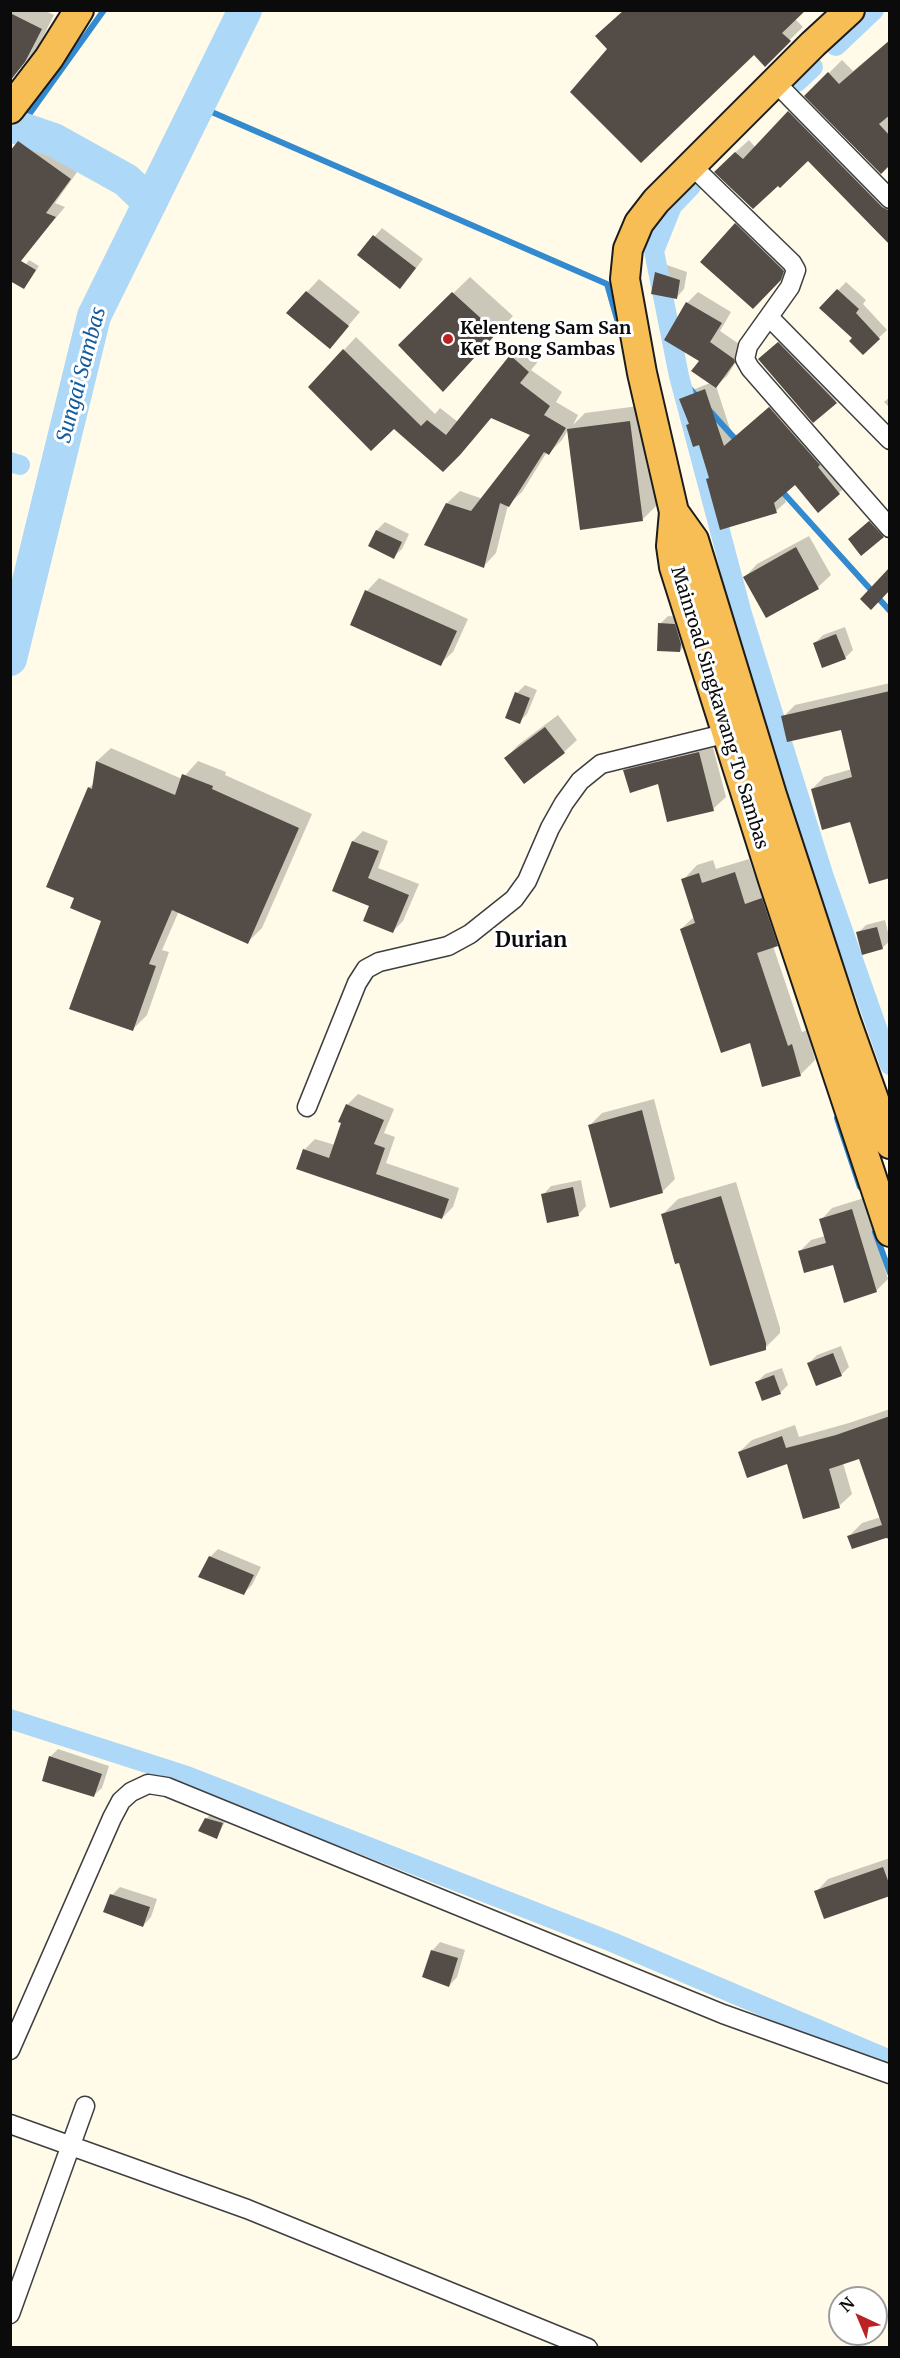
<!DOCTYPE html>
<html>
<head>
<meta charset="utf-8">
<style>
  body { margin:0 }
  #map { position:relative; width:900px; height:2358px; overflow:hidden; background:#fffbe8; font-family:Merriweather,serif }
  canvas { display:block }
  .frame { position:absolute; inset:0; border:12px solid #0b0b0b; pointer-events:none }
  .north { position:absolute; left:828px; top:2286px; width:60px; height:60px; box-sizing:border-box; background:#fff; border:2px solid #9d9d9d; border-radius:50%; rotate:316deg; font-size:16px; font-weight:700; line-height:24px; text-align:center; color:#0b0b0b }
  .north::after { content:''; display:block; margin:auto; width:21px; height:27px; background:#bb2223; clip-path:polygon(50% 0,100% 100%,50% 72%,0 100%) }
</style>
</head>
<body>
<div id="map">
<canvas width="900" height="2358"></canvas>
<div class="frame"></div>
<div class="north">N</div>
</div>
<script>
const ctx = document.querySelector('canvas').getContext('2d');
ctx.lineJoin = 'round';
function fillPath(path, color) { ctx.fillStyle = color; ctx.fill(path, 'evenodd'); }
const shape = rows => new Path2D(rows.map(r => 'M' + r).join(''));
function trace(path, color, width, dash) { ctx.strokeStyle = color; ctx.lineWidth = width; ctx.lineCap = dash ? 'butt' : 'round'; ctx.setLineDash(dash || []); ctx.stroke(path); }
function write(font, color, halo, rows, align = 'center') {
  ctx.font = font + ' Merriweather,serif'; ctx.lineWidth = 6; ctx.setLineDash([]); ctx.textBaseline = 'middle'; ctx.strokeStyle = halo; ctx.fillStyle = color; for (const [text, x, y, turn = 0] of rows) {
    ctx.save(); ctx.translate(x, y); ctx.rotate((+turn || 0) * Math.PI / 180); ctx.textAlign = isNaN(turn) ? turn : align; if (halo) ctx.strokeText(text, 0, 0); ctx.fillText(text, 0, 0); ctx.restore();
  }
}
fillPath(shape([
  [10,10,44,10,54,15,38,47,10,79],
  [795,19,803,27,765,64,754,53,609,49],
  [890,40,890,163,806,96,842,60,853,71],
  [802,100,890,189,890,244,808,159,728,159,749,140,756,148],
  [29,132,80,168,55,203,65,207,14,267,10,154],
  [749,212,793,266,765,295,736,225],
  [382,228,423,259,408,279,359,255],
  [29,260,39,266,27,284,14,281],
  [664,264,687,272,684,289,676,298,656,273],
  [470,277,513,316,459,373,400,345],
  [319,279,360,312,330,347,307,292],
  [846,282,866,300,863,304,887,330,863,353,854,338,821,308],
  [698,292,731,312,720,331,745,348,727,376,716,386,733,438,779,399,849,484,818,511,795,483,783,494,786,502,776,511,708,479,710,476,700,443,681,400,690,391,710,383,701,361,687,303],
  [787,335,844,394,813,421,768,351],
  [356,337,435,414,440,408,458,422,524,344,541,358,531,370,562,392,556,402,578,415,573,425,585,413,646,405,659,503,642,520,568,430,562,440,549,453,547,452,522,492,508,505,496,553,484,566,447,503,460,491,483,499,532,434,492,417,472,441,443,470,394,427,310,387],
  [890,397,890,408,884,402],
  [878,514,890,529,883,536,858,531],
  [385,522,409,534,402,549,393,557,377,530],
  [809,536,831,575,818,587,766,616,745,577,757,564],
  [379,578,468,619,453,652,440,664,352,624,367,591],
  [668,616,683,617,688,642,680,651,660,624],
  [845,627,853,650,845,658,814,644,823,635],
  [890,683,890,876,851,820,812,789,824,777,852,769,842,728,783,717,795,705],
  [525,685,537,690,527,714,519,722,517,693],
  [558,715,577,740,564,752,506,758,518,745],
  [711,740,726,797,713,809,659,782,625,771,637,758],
  [111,748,182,779,198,761,226,772,225,775,312,814,262,928,248,942,179,911,162,950,169,952,147,1015,133,1029,102,920,76,898,89,788,94,783,97,761],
  [363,831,388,841,378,868,419,884,403,921,393,931,371,905,353,841],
  [749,859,760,890,776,885,791,930,773,946,802,1032,807,1030,815,1060,801,1074,763,1085,751,1041,681,929,695,916,683,880,697,865,713,860,716,869],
  [885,920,890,941,882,948,858,933,866,925],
  [358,1094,394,1109,384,1133,395,1137,386,1163,459,1188,453,1207,442,1218,304,1150,315,1139,335,1145,347,1105],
  [654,1099,675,1179,662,1192,590,1125,602,1113],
  [581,1180,586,1206,578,1215,543,1195,551,1186],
  [736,1182,780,1328,780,1333,765,1348,680,1261,663,1214,678,1199],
  [864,1198,888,1279,876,1291,834,1263,800,1251,811,1240,825,1236,821,1220,832,1208],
  [841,1346,849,1367,841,1375,809,1363,817,1355],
  [782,1368,788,1385,780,1393,757,1382,765,1374],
  [890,1409,890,1543,887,1536,849,1536,862,1523,881,1517,860,1457,843,1463,852,1494,839,1506,788,1462,739,1452,752,1440,795,1425,799,1437,849,1423],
  [218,1549,261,1567,252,1585,244,1593,210,1557],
  [58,1749,109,1766,102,1788,93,1796,50,1757],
  [210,1815,226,1820,217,1837,206,1819],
  [890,1858,890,1894,816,1892,828,1879],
  [120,1887,157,1899,151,1917,143,1926,112,1895],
  [440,1942,465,1950,457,1977,449,1986,432,1951]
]), '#0003');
trace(shape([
  [198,106,607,284,621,333],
  [10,141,104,10],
  [679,376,698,398],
  [709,410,738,442],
  [779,488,890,611],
  [837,1118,860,1187],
  [875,1232,890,1273]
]), '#338acf', 6);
trace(shape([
  [836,46,874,10],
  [797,82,813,67],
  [691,186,672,206,654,251,679,376,742,614,823,874,890,1065],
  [10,462,20,465],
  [10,1719,187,1776,612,1942,890,2060]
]), '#add8f7', 20);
trace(shape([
  [10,125,54,140,126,180,150,203],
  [10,659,94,316,245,10]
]), '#add8f7', 34);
fillPath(shape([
  [624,10,806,10,782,33,791,41,765,67,754,55,641,163,570,92,607,49,595,36],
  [10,13,42,29,25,62,10,81],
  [890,40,890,115,879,124,890,136,890,165,881,174,804,96,828,72,839,84],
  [788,111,882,207,890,211,890,245,808,161,780,188,778,186,753,209,714,172,735,152,743,159],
  [18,141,71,179,46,213,56,217,21,261,36,270,24,289,10,281,10,151],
  [735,223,784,271,781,280,753,309,700,262],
  [373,235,416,268,400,289,357,255],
  [655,272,680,280,677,299,651,294],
  [837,289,859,309,856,313,880,339,863,355,849,341,852,338,819,308],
  [306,291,349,326,330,349,286,313],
  [452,292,497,333,443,392,398,345],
  [686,302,722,323,710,342,734,359,735,362,716,388,691,371,699,361,664,340],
  [778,342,837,403,813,423,758,359],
  [343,349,421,426,427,420,446,435,510,355,529,372,520,383,550,406,544,415,566,428,549,455,544,452,509,507,500,503,484,568,424,545,446,503,471,511,530,435,491,418,460,455,443,472,394,429,371,451,308,387],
  [705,389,724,446,769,407,820,465,818,467,840,494,818,513,795,485,774,503,777,513,720,530,706,479,709,478,699,445,693,447,686,425,689,424,679,399],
  [630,421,643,521,580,530,567,429],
  [869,521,884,537,861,556,848,539],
  [376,530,402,542,394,559,368,546],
  [796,547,819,589,766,618,743,577],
  [890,567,890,590,871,610,860,599],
  [365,590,457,631,441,666,350,625],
  [658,623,675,624,681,644,680,652,657,651],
  [836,634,846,659,822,668,813,643],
  [890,691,890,878,869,884,850,822,822,830,811,789,852,777,841,730,787,742,781,716],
  [515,692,530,698,520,724,505,718],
  [545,727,565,753,524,784,504,758],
  [699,752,714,811,667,822,658,784,630,793,623,770],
  [96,761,175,795,182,774,213,786,212,789,299,828,248,944,172,910,149,964,156,966,133,1031,69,1009,101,921,70,908,74,898,46,887,88,787,92,789],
  [352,841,379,851,368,878,409,895,393,933,363,921,369,906,332,891],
  [735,872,745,904,762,898,778,946,757,953,788,1046,792,1044,801,1076,762,1087,750,1043,721,1053,680,929,695,923,681,879,699,873,702,883],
  [877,927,883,949,862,955,856,932],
  [346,1104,384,1120,374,1144,385,1148,376,1174,449,1199,442,1219,296,1169,303,1149,329,1158,341,1123,338,1122],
  [642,1110,663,1193,610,1208,588,1125],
  [573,1187,579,1216,547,1223,541,1194],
  [721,1196,766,1343,766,1350,710,1366,679,1263,675,1264,661,1214],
  [852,1209,877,1292,844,1303,833,1265,804,1273,798,1251,826,1243,819,1219],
  [833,1353,842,1376,816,1386,807,1363],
  [774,1375,781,1394,762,1401,755,1382],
  [890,1416,890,1539,886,1538,852,1549,847,1536,882,1525,859,1459,829,1469,840,1508,803,1519,787,1464,747,1478,738,1452,782,1436,786,1448,836,1435],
  [209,1556,254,1575,244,1595,198,1577],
  [49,1756,102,1774,94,1797,42,1781],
  [205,1818,223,1823,217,1839,198,1831],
  [883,1867,890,1886,890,1896,824,1919,814,1891],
  [110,1894,150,1907,143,1927,103,1912],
  [431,1950,458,1958,449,1987,422,1977]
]), '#534c47');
const minor = shape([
  [775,82,890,199],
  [691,165,792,263,796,270,790,287,748,346,745,359,750,368,890,528],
  [769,317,890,440],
  [307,1107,357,983,366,969,379,962,448,946,470,934,514,899,527,881,550,828,564,803,580,781,601,764,728,733],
  [10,2050,112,1818,121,1801,131,1792,148,1784,167,1787,723,2014,890,2074],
  [10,2124,247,2209,588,2348],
  [10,2314,85,2106]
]);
const trunk = shape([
  [850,10,813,44,656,201,639,223,628,249,625,279,642,373,674,512,671,546,674,567,773,880,890,1232],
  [10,109,49,58,79,10],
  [674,512,694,540,772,795,846,1021,890,1144]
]);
trace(minor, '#3e3e3e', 21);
trace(trunk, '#1c1c1c', 32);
trace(minor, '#fff', 18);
trace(trunk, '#f8be56', 28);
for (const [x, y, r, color] of [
  [448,339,6,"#bb2223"]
]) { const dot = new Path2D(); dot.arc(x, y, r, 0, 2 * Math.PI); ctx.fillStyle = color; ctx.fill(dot); trace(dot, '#fff', 2); }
write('bold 18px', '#0b0b0b', '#fff', [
  ["Kelenteng Sam San",460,329],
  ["Ket Bong Sambas",460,350]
], 'left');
write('18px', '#0b0b0b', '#fff', [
  ["Mainroad Singkawang To Sambas",719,708,73]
]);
write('italic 20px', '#145c9d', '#fff', [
  ["Sungai Sambas",82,375,-75]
]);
write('bold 21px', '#0b0b0b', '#fff', [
  ["Durian",531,941]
]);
</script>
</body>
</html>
